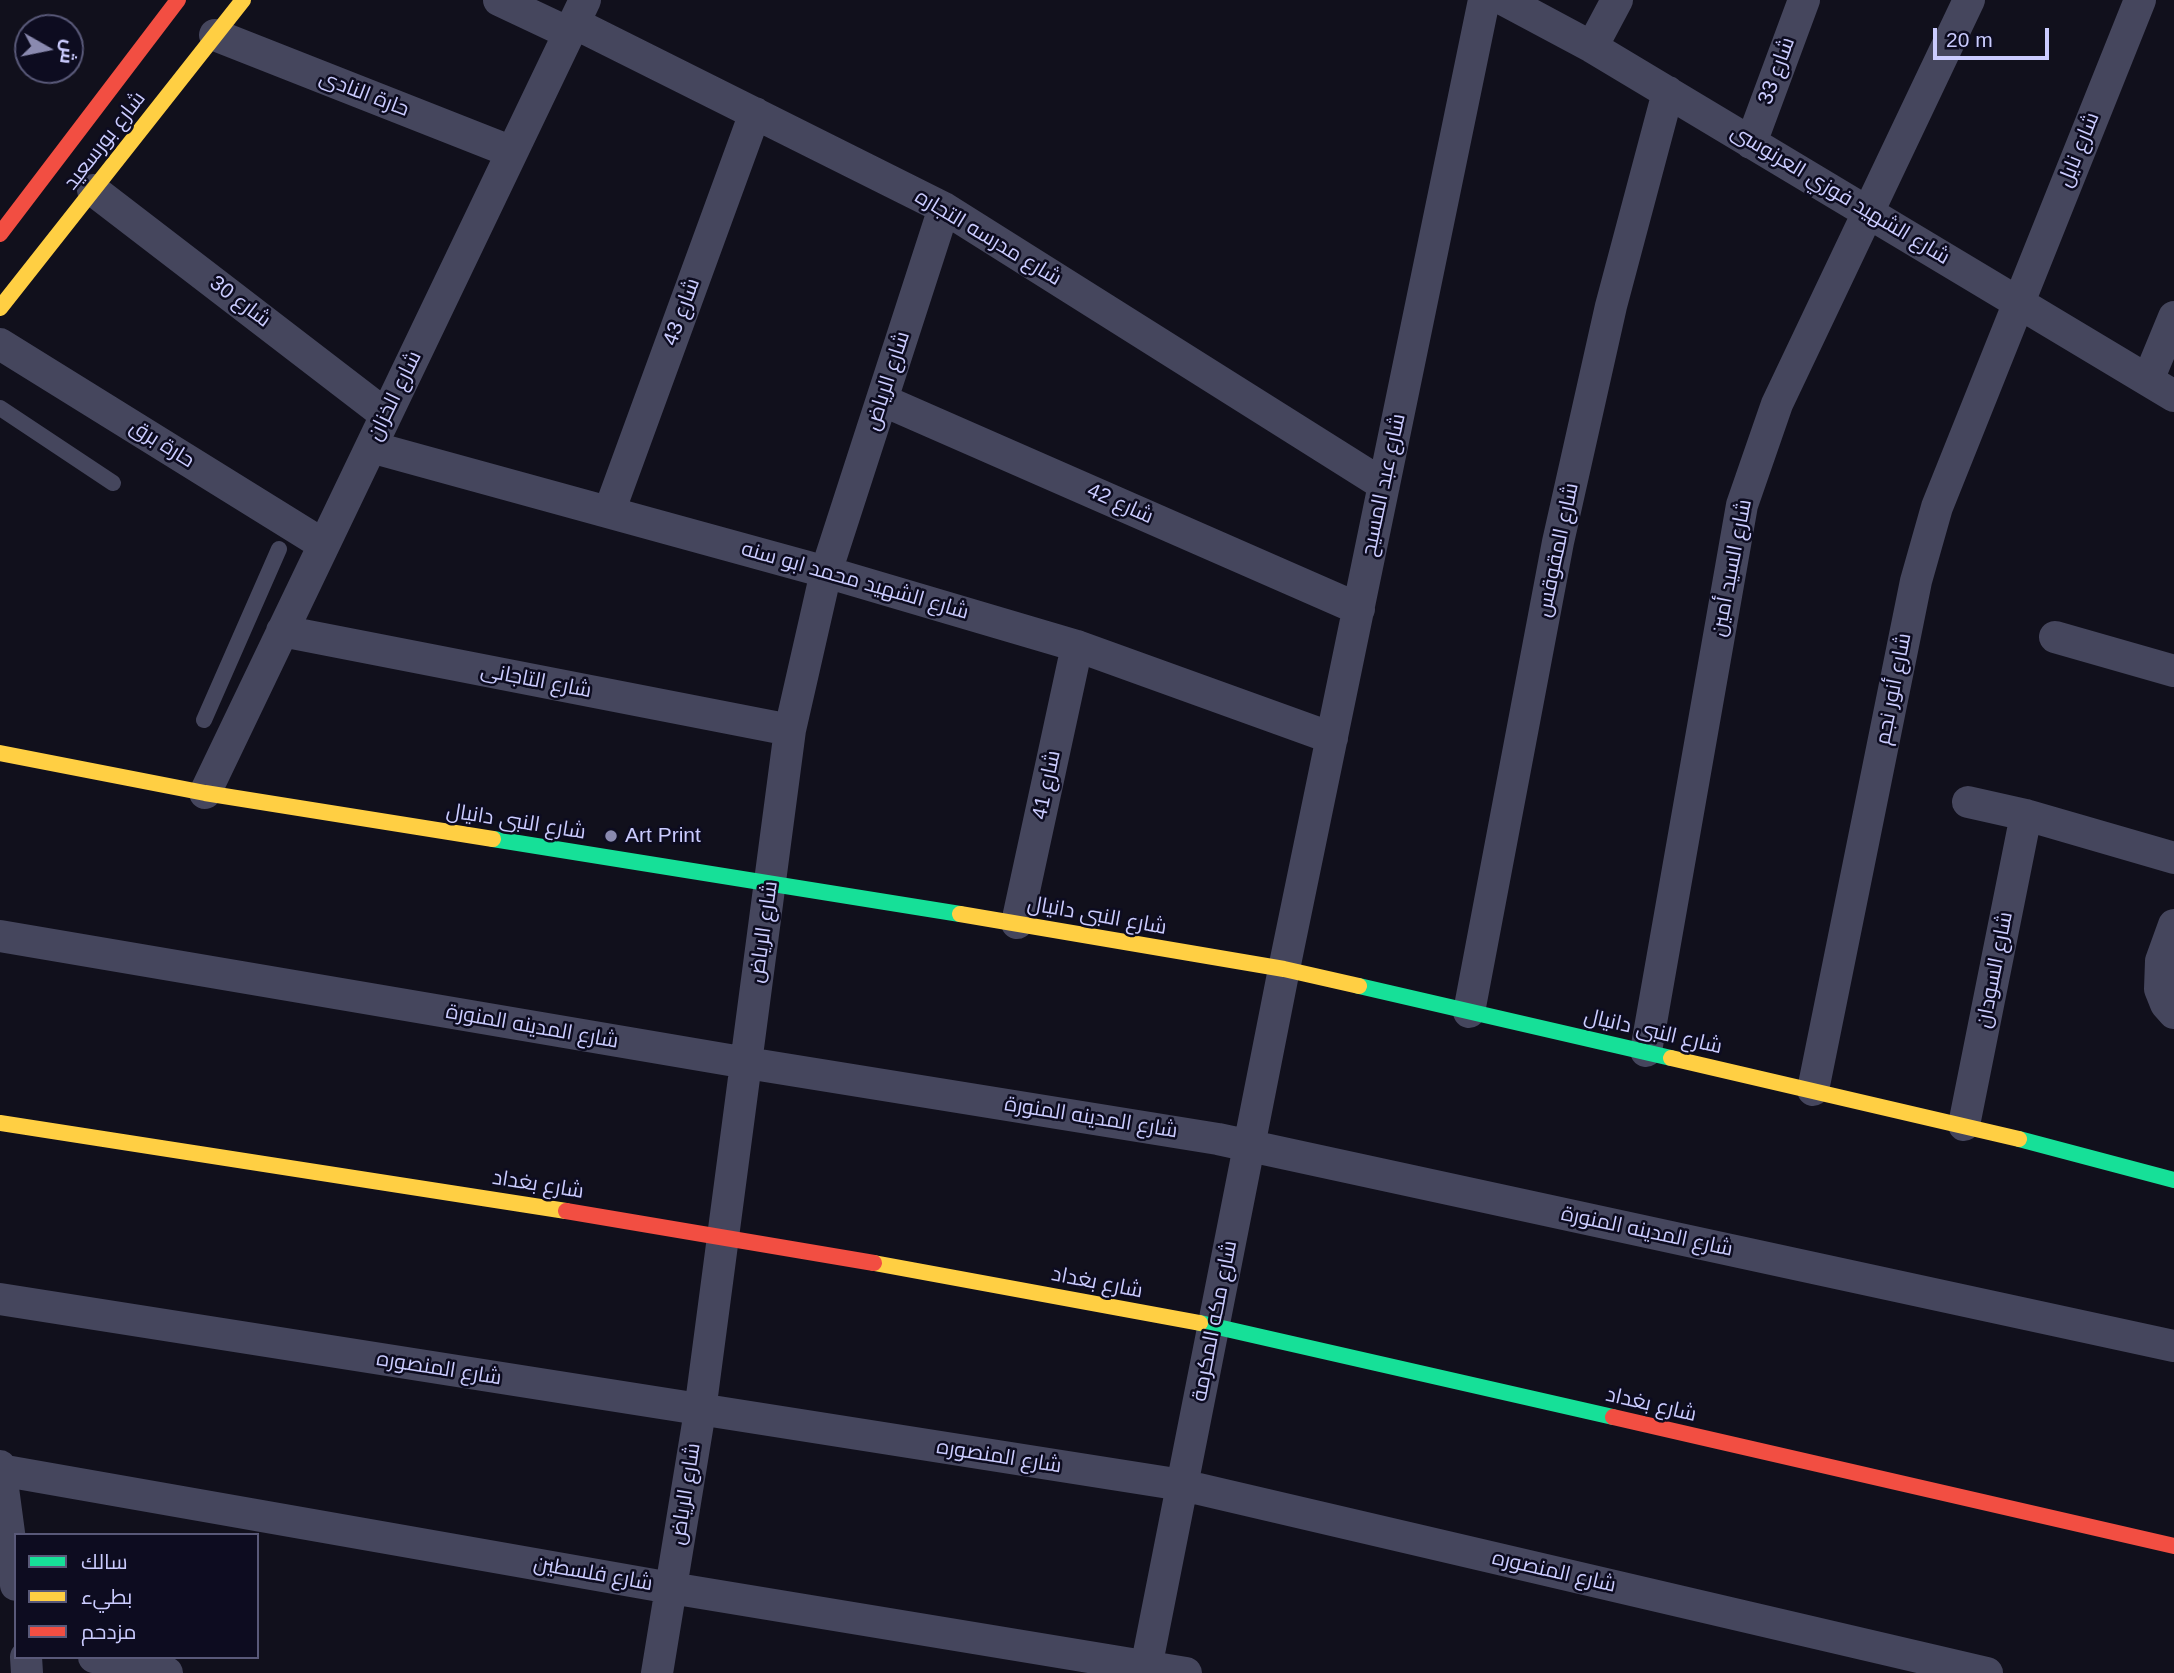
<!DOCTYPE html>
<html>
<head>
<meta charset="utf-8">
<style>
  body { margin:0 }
  #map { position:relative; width:2174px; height:1673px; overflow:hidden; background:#11101c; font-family:Helvetica,Cairo,sans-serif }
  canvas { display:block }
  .legend { position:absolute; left:14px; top:1533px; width:245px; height:126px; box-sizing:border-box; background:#0d0c20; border:2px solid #595979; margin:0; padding:9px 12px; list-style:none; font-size:21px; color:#cbccff }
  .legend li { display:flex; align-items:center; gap:14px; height:35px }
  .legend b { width:35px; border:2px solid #595979 }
  .north { position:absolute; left:14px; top:14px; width:70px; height:70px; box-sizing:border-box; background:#0d0c20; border:2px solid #595979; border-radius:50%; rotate:99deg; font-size:19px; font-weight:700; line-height:28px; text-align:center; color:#cbccff }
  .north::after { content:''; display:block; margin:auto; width:24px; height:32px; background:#8a8ab0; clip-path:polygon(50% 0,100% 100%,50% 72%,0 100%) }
  .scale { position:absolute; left:1933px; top:28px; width:116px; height:32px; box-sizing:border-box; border:4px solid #cbccff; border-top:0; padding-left:9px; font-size:21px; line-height:24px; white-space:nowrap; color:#cbccff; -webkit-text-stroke:5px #0d0c20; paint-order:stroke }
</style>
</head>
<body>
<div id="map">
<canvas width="2174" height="1673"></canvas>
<ul class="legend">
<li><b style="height:9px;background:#16e098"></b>سالك</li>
<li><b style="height:9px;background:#ffcf43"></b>بطيء</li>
<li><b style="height:9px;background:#f24e42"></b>مزدحم</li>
</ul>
<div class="north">ش</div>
<div class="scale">20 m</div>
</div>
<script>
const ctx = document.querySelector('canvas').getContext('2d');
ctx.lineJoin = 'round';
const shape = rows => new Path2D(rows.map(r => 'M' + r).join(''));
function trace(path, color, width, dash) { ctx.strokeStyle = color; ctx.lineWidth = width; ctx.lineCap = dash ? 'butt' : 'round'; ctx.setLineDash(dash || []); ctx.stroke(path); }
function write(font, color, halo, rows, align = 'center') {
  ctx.font = font + ' Helvetica,Cairo,sans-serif'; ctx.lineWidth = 5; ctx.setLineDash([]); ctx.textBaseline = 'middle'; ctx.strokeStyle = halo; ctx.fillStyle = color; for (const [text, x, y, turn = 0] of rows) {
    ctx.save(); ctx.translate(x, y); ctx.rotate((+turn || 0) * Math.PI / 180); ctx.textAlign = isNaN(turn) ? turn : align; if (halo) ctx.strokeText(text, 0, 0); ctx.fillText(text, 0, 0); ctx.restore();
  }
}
trace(shape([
  [0,408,113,483],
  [204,720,279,549]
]), '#45465d', 16);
trace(shape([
  [499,0,569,33],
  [1504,0,1592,47,2174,396],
  [574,23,944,208,1384,485],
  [215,35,512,152],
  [1592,47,1617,0],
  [1751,143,1804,0],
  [93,190,386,415],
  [0,344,324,545],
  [2148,380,2174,317],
  [882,400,1359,609],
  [371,447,826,572,1077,646,1332,738],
  [609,512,755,113],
  [282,631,790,730],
  [2055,637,2174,671],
  [205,793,585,0],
  [1968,802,2026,815,2174,858],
  [1017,923,1077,646],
  [2174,925,2161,961,2160,989,2166,1004,2174,1013],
  [0,936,747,1063,1218,1139,2174,1346],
  [1469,1012,1558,542,1611,306,1668,92],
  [1646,1051,1742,505,1777,404,1969,0],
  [1813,1090,1916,581,1937,507,2140,0],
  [1964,1125,2026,815],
  [0,1299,1182,1485,1987,1673],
  [0,1466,16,1585],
  [0,1470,671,1588,1186,1673],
  [26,1657,27,1673],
  [94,1657,167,1673],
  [657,1673,700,1411,790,730,826,572,944,208],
  [1145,1673,1284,969,1484,0]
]), '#45465d', 32);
trace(shape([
  [493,839,960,914],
  [1359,986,1671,1058],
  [2019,1139,2174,1180],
  [1200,1323,1613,1417]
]), '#16e098', 16);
trace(shape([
  [0,308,243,0],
  [0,753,205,793,493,839],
  [960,914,1284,969,1359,986],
  [1671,1058,2019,1139],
  [0,1123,566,1211],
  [874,1263,1200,1323]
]), '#ffcf43', 16);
trace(shape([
  [0,234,178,0],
  [566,1211,874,1263],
  [1613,1417,2174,1546]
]), '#f24e42', 16);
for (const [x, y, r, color] of [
  [611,836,7,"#8a8ab0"]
]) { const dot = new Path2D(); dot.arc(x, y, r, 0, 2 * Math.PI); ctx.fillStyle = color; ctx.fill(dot); trace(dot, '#0d0c20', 2.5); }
write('21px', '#cbccff', '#0d0c20', [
  ["شارع 33",1777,71,-70],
  ["حارة النادى",364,94,21],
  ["شارع بورسعيد",105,141,-52],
  ["شارع نايل",2079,150,-68],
  ["شارع الشهيد فوزي العرنوسى",1840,195,31],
  ["شارع مدرسه التجاره",988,238,31],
  ["شارع 30",240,302,37],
  ["شارع 43",682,312,-70],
  ["شارع الرياض",888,381,-72],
  ["شارع الخزان",395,396,-64],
  ["حارة برق",162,444,32],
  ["شارع عبد المسيح",1384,485,-78],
  ["شارع 42",1120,504,24],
  ["شارع المقوقس",1558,550,-78],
  ["شارع السيد أمين",1732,568,-79],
  ["شارع الشهيد محمد ابو سنه",855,581,16],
  ["شارع التاجانى",536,681,11],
  ["شارع أنور نجم",1894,689,-79],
  ["شارع 41",1047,785,-78],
  ["شارع النبى دانيال",516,822,9],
  ["شارع النبى دانيال",1097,916,10],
  ["شارع الرياض",764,932,-82],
  ["شارع السودان",1995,970,-79],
  ["شارع المدينه المنورة",532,1027,10],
  ["شارع النبى دانيال",1653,1032,13],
  ["شارع المدينه المنورة",1091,1118,9],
  ["شارع بغداد",538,1185,9],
  ["شارع المدينه المنورة",1647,1232,12],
  ["شارع بغداد",1097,1283,11],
  ["شارع مكه المكرمة",1215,1321,-79],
  ["شارع المنصوره",439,1369,9],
  ["شارع بغداد",1651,1405,13],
  ["شارع المنصوره",999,1457,9],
  ["شارع الرياض",686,1494,-81],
  ["شارع المنصوره",1554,1572,13],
  ["شارع فلسطين",593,1574,10]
]);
write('21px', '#cbccff', '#0d0c20', [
  ["Art Print",625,836]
], 'left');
</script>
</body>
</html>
